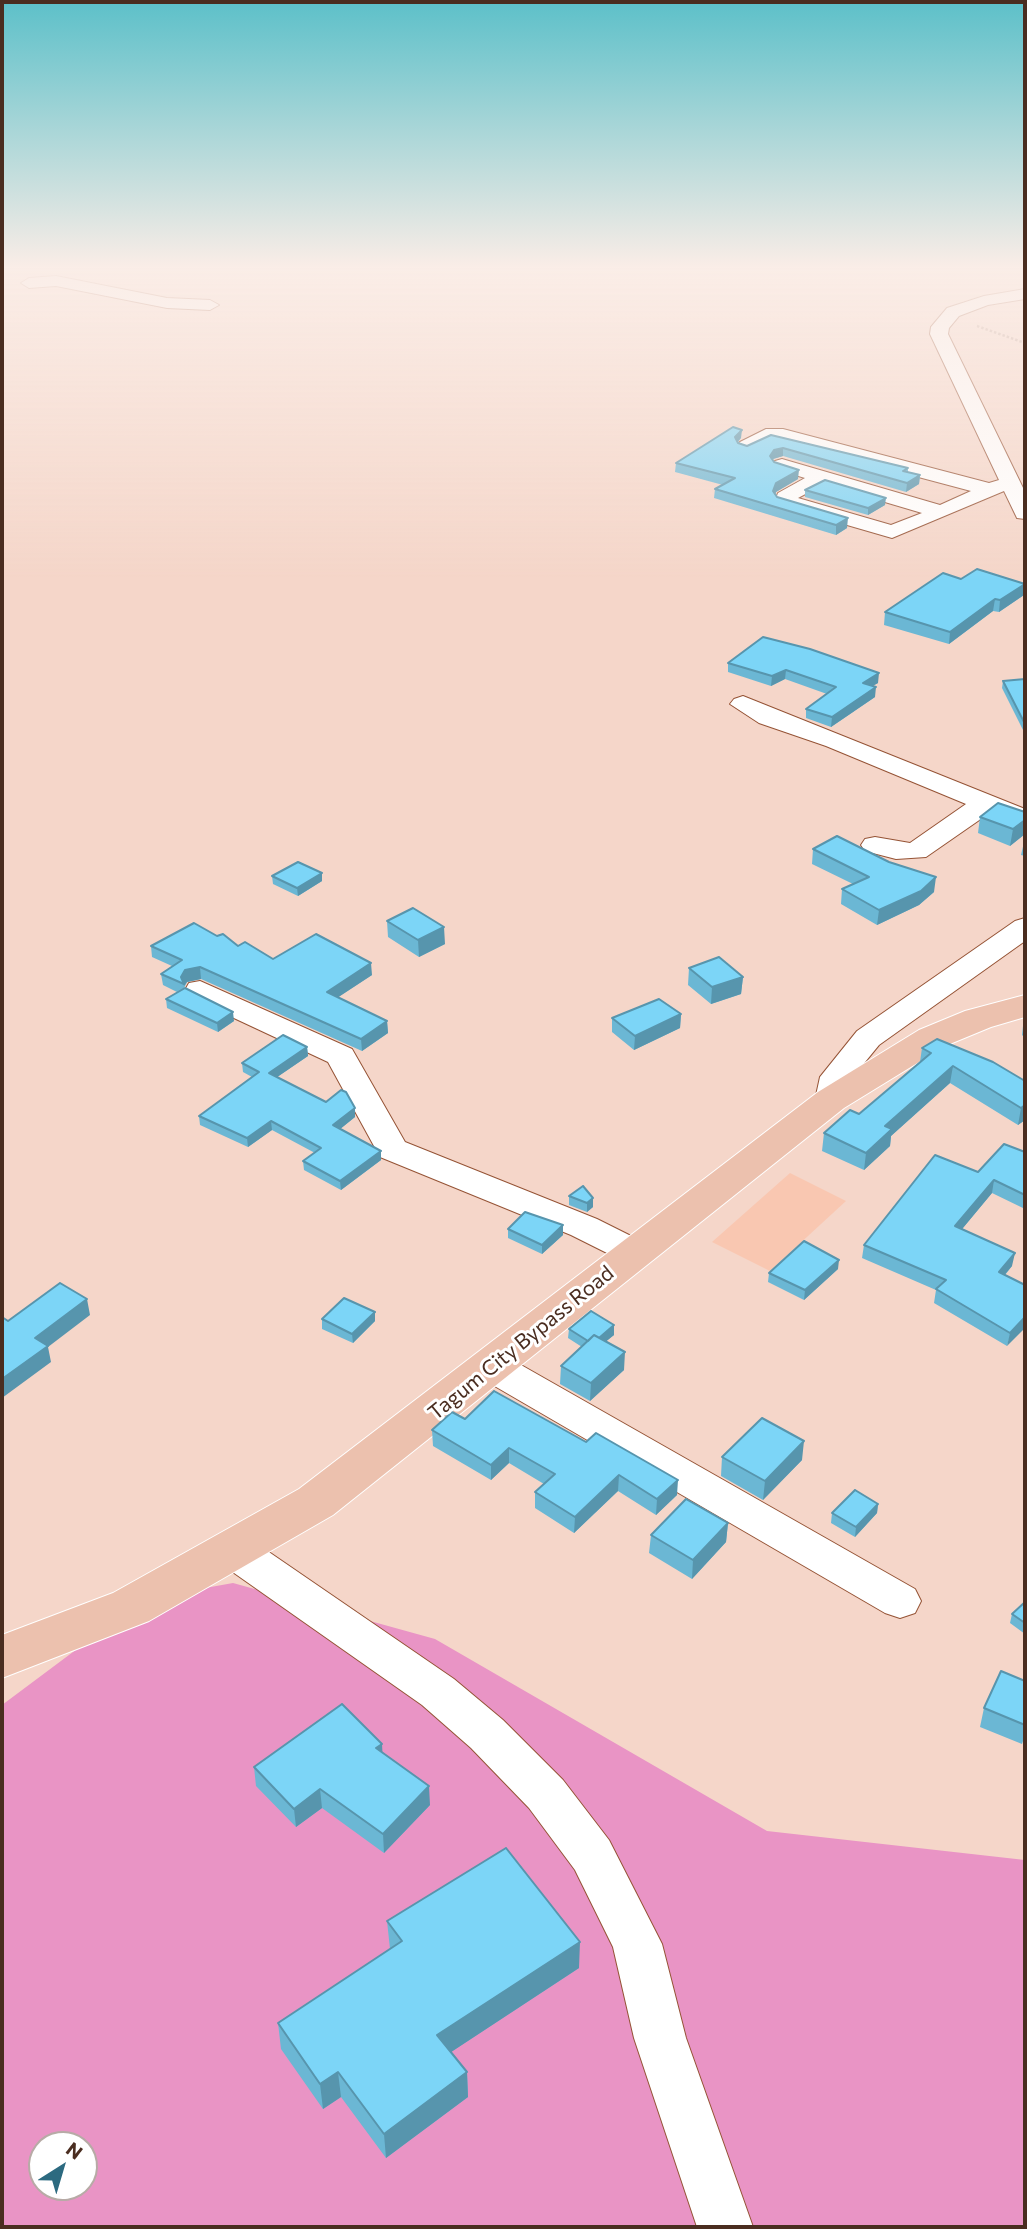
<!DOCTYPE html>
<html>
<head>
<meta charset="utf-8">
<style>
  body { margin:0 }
  #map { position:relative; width:1027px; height:2229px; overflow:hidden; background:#f5d6c9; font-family:Commissioner,sans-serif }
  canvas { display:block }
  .frame { position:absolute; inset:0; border:4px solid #4a2d20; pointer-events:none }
  .north { position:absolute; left:28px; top:2131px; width:70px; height:70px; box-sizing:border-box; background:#fff; border:2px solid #b7aba6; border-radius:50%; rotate:37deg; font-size:19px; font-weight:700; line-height:28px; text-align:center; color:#4a2d20 }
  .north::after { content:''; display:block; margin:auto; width:24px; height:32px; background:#2c6a80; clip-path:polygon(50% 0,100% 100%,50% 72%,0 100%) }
</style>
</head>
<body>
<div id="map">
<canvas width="1027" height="2229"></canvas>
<div class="frame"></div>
<div class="north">N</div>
</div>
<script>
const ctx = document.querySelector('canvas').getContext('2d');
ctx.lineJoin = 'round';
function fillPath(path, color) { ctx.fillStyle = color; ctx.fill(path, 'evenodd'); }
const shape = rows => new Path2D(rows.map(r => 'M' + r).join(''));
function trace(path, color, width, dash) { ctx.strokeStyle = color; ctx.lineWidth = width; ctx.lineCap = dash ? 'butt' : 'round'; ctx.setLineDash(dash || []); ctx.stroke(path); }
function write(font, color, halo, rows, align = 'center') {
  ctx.font = font + ' Commissioner,sans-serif'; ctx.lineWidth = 6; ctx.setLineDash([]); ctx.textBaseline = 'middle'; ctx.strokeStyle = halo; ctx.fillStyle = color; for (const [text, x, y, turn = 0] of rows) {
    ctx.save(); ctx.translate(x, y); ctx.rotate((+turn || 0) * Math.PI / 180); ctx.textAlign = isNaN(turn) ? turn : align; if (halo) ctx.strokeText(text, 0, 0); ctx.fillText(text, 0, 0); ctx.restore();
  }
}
fillPath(shape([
  [790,1173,846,1201,770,1271,712,1242]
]), '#f9c7b1');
fillPath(shape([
  [233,1583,435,1639,767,1831,1025,1860,1025,2227,2,2227,2,1705,144,1599],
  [42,2145,84,2145,84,2187,42,2187]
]), '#e994c5');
const minor = shape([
  [56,276,167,298,210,300,219,305,210,310,167,308,56,286,29,288,21,283,29,278,56,276],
  [1025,289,1025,299,988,305,959,316,949,328,948,334,1025,492,1025,519,1017,518,1004,491,892,538,778,505,775,501,778,493,805,478,775,469,772,465,775,461,782,459,940,505,971,491,783,441,770,441,747,452,740,450,737,446,740,442,766,429,783,429,989,483,999,480,930,334,931,327,947,308,984,296,1025,289],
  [824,484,922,513,891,525,798,498,824,484],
  [743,696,1025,809,1025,827,988,814,926,857,896,859,865,851,861,845,865,839,875,837,910,843,966,804,826,746,759,723,730,704,734,699,743,696],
  [1025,918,1025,941,879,1045,852,1078,843,1107,831,1110,819,1107,815,1100,820,1077,857,1031,1015,921,1025,918],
  [200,981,352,1049,405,1142,597,1219,647,1244,652,1252,647,1260,634,1264,621,1260,571,1235,380,1157,328,1062,189,997,185,990,189,983,200,981],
  [493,1353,507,1357,915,1589,921,1601,915,1613,900,1618,885,1613,479,1377,474,1367,479,1357,493,1353],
  [232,1533,247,1537,454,1679,503,1720,563,1780,609,1840,662,1944,686,2038,753,2227,697,2227,634,2038,613,1947,575,1870,529,1808,471,1748,422,1705,217,1561,211,1549,217,1537,232,1533]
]);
const major = shape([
  [1025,995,1025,1017,991,1027,945,1046,844,1108,333,1515,149,1621,2,1678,2,1635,113,1593,299,1489,818,1092,919,1030,965,1011,1025,995]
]);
trace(minor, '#955335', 2);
trace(major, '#fff', 2);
trace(shape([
  [977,326,1025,343]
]), '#bb9d90', 2.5, [2.5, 2]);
fillPath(minor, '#fff');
fillPath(major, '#ecc1ae');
fillPath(shape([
  [771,435,908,468,908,472,920,475,919,484,906,492,783,456,773,459,774,462,798,479,776,492,775,494,777,497,847,528,836,535,714,498,715,489,723,485,675,472,676,463,741,438,738,442,747,446],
  [805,490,885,505,868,515,805,497],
  [961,579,1025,583,1024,595,999,612,993,611,949,644,884,625,885,612],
  [763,637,878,683,872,686,875,697,831,727,806,718,806,709,827,694,785,679,771,686,728,672,728,663],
  [1025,679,1025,734,1002,688,1003,681],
  [1025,812,1025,834,1010,846,978,833,980,817],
  [1025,838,1025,856,1021,855],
  [813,849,934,892,919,905,877,925,841,904,842,889,853,884,812,864],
  [322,873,322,881,298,896,273,884,272,876],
  [387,921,445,944,419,957,388,937],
  [217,936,238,946,273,959,372,975,338,997,387,1021,388,1033,362,1051,201,979,187,982,184,988,234,1021,218,1032,167,1008,166,999,177,992,163,985,161,974,172,966,152,957,151,946],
  [689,968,743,977,741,994,711,1004,688,985],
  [681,1014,680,1028,634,1050,612,1032,612,1018],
  [1025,1025,1025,1038,1022,1035,1023,1026],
  [307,1047,308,1056,277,1077,326,1102,355,1108,355,1117,340,1129,381,1160,341,1190,304,1170,303,1161,315,1153,272,1130,248,1147,200,1125,199,1116,252,1077,243,1072,242,1063],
  [922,1048,1025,1081,1025,1120,1018,1125,950,1083,891,1136,890,1146,864,1170,822,1151,824,1133,859,1114,920,1062],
  [1025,1152,1025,1209,992,1193,962,1229,1012,1266,1005,1275,1025,1285,1007,1346,934,1303,936,1290,862,1258,864,1245,978,1172],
  [569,1196,593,1198,593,1207,587,1212,569,1205],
  [508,1229,563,1235,542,1254,508,1238],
  [838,1269,804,1300,768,1282,769,1273],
  [375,1312,375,1321,353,1343,322,1329,322,1319],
  [569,1329,614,1335,606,1341,624,1370,590,1401,560,1384,561,1366,582,1347,568,1338],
  [465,1419,677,1495,656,1515,618,1491,574,1533,535,1508,535,1492,544,1484,509,1463,491,1480,433,1446,432,1430],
  [722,1457,802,1460,763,1500,721,1476],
  [878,1504,877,1513,855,1537,831,1523,832,1513],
  [728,1523,726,1542,692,1579,649,1553,651,1535],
  [1025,1602,1025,1634,1010,1623,1012,1614],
  [1025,1681,1025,1735,1022,1744,980,1727,984,1708],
  [382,1753,430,1805,384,1853,322,1808,296,1827,256,1786,254,1767],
  [387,1921,579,1968,451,2052,467,2072,468,2097,386,2158,341,2097,323,2109,281,2049,278,2023,390,1949]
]), '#6bb7d4');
fillPath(shape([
  [742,430,741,438,734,446,735,437],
  [783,448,783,456,773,459,769,465,770,456,774,450],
  [799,470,798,479,776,492,773,500,773,491,776,483],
  [920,475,919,484,906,492,907,483],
  [886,498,885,505,868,515,868,508],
  [848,518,847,528,836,535,836,525],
  [1025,584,1024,595,999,612,1000,600],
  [995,599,993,611,949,644,950,632],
  [786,670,785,679,771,686,772,676],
  [879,673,878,683,862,692,863,683],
  [876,687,875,697,831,727,832,717],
  [1025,820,1025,834,1010,846,1013,829],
  [322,873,322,881,298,896,297,888],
  [936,877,934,892,919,905,877,925,879,910],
  [444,927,445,944,419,957,418,940],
  [371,963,372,975,328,1004,327,992],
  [200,967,201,979,187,982,184,986,181,977,185,970],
  [743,977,741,994,711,1004,712,987],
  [233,1012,234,1021,218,1032,217,1023],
  [681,1014,680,1028,634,1050,635,1036],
  [387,1021,388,1033,362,1051,361,1039],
  [307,1047,308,1056,270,1082,269,1073],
  [953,1066,950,1083,891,1136,890,1146,864,1170,866,1153,885,1126],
  [1025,1105,1025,1120,1018,1125,1021,1108],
  [355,1108,355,1117,334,1134,333,1125],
  [271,1121,272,1130,248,1147,247,1138],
  [381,1151,381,1160,341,1190,340,1181],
  [994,1180,992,1193,953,1240,955,1226],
  [593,1198,593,1207,587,1212,587,1203],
  [563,1225,563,1235,542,1254,542,1245],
  [1015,1253,1012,1266,996,1285,999,1272],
  [839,1260,838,1269,804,1300,805,1290],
  [87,1299,90,1315,48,1347,51,1362,2,1398,2,1379,35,1338],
  [375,1312,375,1321,353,1343,352,1334],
  [1025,1317,1025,1328,1007,1346,1010,1333],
  [614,1325,614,1335,592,1353,592,1344],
  [625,1352,624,1370,590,1401,591,1383],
  [804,1441,802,1460,763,1500,765,1481],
  [509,1448,509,1463,491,1480,491,1465],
  [619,1475,618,1491,574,1533,575,1517],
  [678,1480,677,1495,656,1515,657,1499],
  [878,1504,877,1513,855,1537,856,1527],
  [728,1523,726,1542,692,1579,693,1560],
  [382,1744,383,1763,376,1748],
  [429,1786,430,1805,384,1853,383,1834],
  [320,1789,322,1808,296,1827,294,1809],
  [580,1942,579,1968,439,2060,437,2035],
  [338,2072,341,2097,323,2109,320,2084],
  [467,2072,468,2097,386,2158,384,2134]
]), '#5795ad');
const building = shape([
  [733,427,742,430,735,437,738,443,747,446,771,435,908,468,903,471,920,475,907,483,783,448,774,450,770,456,774,462,799,470,776,483,773,491,777,497,848,518,836,525,715,489,735,478,676,463,733,427],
  [825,480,886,498,868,508,805,490,825,480],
  [977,569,1025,584,1000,600,995,599,950,632,885,612,943,573,961,579,977,569],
  [763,637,810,649,879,673,863,683,876,687,832,717,806,709,836,687,786,670,772,676,728,663,763,637],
  [1025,679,1025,724,1003,681,1025,679],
  [998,803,1025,812,1025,820,1013,829,980,817,998,803],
  [837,836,889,862,936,877,921,891,879,910,842,889,869,877,813,849,837,836],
  [298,862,322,873,297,888,272,876,298,862],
  [413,908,444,927,418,940,387,921,413,908],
  [194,923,217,936,223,934,238,946,245,942,273,959,316,934,371,963,327,992,387,1021,361,1039,200,967,185,970,181,977,184,984,161,974,182,960,151,946,194,923],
  [719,957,743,977,712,987,689,968,719,957],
  [185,988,233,1012,217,1023,166,999,185,988],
  [659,999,681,1014,635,1036,612,1018,659,999],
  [283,1035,307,1047,269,1073,326,1102,341,1090,346,1092,355,1108,333,1125,381,1151,340,1181,303,1161,321,1148,271,1121,247,1138,199,1116,259,1072,242,1063,283,1035],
  [937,1039,993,1062,1025,1081,1025,1105,1021,1108,953,1066,885,1126,892,1129,866,1153,824,1133,850,1110,859,1114,931,1053,922,1048,937,1039],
  [1004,1144,1025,1152,1025,1159,1024,1161,1025,1162,1025,1195,994,1180,955,1226,1015,1253,999,1272,1025,1285,1025,1317,1010,1333,936,1289,946,1280,864,1245,935,1155,978,1172,1004,1144],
  [583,1186,593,1198,587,1203,569,1196,583,1186],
  [525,1212,563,1225,542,1245,508,1229,525,1212],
  [804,1241,839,1260,805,1290,769,1273,804,1241],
  [60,1283,87,1299,35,1338,48,1346,2,1379,2,1317,8,1321,60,1283],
  [344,1298,375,1312,352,1334,322,1319,344,1298],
  [591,1311,614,1325,599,1338,594,1335,588,1341,569,1329,591,1311],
  [594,1335,625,1352,591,1383,561,1366,594,1335],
  [494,1391,586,1442,596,1433,678,1480,657,1499,619,1475,575,1517,535,1492,555,1474,509,1448,491,1465,432,1430,452,1412,465,1419,494,1391],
  [762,1418,804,1441,765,1481,722,1457,762,1418],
  [855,1490,878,1504,856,1527,832,1513,855,1490],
  [686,1499,728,1523,693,1560,651,1535,686,1499],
  [1025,1602,1025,1623,1012,1614,1025,1602],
  [1001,1671,1025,1681,1025,1725,984,1708,1001,1671],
  [342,1704,382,1744,376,1748,429,1786,383,1834,320,1789,294,1809,254,1767,342,1704],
  [506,1848,580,1942,437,2035,467,2072,384,2134,338,2072,320,2084,278,2023,402,1941,387,1921,506,1848]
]);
fillPath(building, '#7cd5f7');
trace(building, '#5795ad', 2);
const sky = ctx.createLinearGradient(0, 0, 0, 580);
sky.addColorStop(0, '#5cc0c9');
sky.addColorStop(0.46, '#faede7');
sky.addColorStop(1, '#faede700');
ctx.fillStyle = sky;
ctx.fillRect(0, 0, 1027, 580);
write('21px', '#4a2d20', '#fff', [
  ["Tagum City Bypass Road",521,1343,-39]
]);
</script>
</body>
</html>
